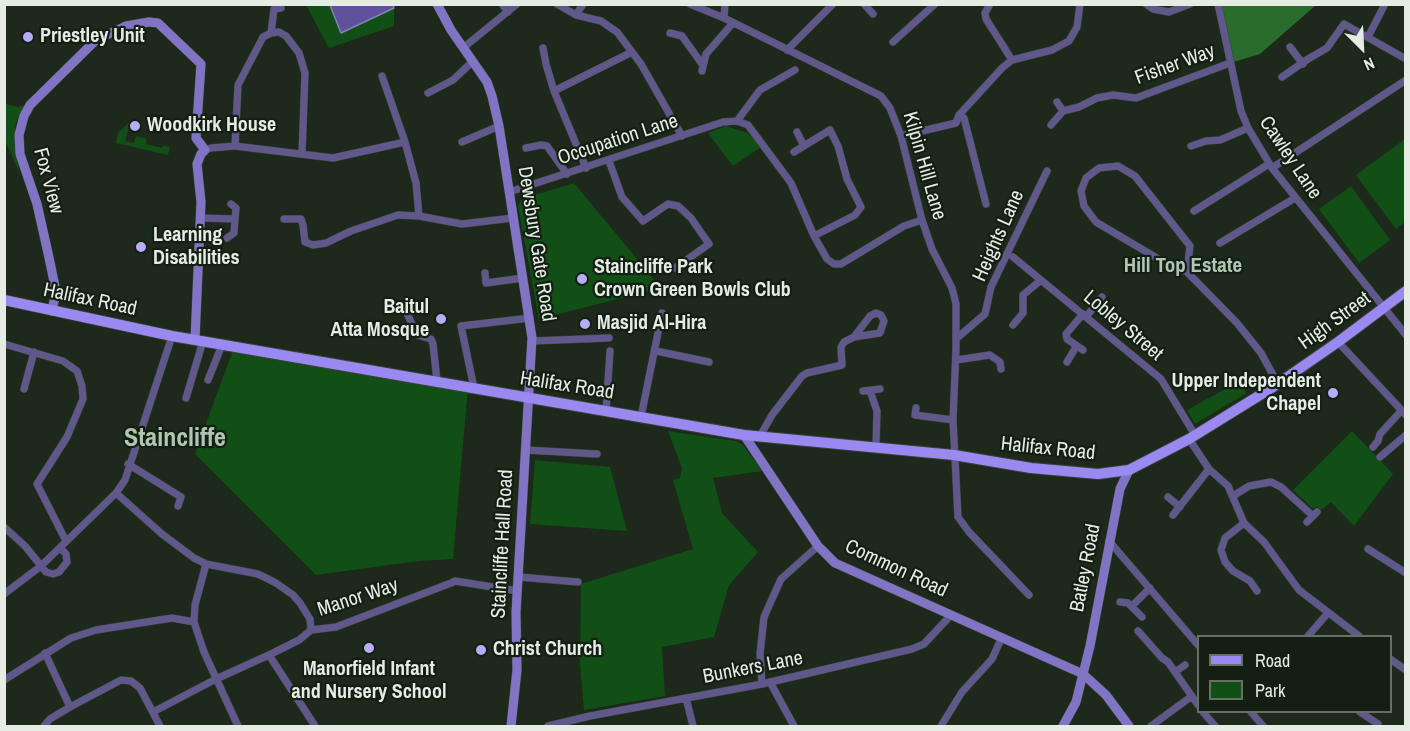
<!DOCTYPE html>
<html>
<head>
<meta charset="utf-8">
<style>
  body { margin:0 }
  #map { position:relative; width:1410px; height:731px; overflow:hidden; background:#1c291b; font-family:"Archivo Narrow",sans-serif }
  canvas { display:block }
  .frame { position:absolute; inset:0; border:6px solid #e4ece3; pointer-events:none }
  .legend { position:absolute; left:1197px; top:635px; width:195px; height:78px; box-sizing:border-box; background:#121f12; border:2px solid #667166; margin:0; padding:8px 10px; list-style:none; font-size:18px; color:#e4ece3 }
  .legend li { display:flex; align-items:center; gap:12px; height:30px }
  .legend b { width:30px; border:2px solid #667166 }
  .north { position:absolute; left:1332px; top:18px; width:60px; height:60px; -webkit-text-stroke:4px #121f12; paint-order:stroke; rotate:156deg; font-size:16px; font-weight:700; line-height:24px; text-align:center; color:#e4ece3 }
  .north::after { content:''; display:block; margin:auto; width:21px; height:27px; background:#e4ece3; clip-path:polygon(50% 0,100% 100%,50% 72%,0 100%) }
</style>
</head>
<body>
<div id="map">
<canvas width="1410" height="731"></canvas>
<div class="frame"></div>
<ul class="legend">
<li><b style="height:8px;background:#9b89f2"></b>Road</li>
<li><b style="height:16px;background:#124f16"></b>Park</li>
</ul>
<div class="north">N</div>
</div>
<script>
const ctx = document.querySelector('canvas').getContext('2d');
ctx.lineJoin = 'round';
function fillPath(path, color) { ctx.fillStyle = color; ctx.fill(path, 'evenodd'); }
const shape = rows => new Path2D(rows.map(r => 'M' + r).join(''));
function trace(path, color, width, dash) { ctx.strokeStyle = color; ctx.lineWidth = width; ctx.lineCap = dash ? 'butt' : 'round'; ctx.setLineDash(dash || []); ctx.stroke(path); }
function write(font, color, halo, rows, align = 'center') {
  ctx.font = font + ' "Archivo Narrow",sans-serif'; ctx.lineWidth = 4.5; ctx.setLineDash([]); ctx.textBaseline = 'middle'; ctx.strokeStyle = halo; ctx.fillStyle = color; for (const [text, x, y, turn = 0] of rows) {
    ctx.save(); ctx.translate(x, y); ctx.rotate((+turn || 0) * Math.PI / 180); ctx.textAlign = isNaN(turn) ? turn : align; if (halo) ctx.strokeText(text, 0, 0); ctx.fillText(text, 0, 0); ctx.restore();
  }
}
fillPath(shape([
  [306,5,330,5,341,32,394,8,394,26,329,48],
  [7,104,17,107,25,105,16,123,14,141,19,172,5,140,5,106],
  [128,123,130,123,125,141,134,143,136,136,147,139,146,144,162,148,163,146,170,147,168,155,116,143,118,133],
  [726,126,748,133,761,147,733,166,708,133],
  [1405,139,1405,222,1396,229,1356,175],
  [574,183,661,288,539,319,518,206,521,200,525,198],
  [1351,186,1390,240,1359,263,1319,209],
  [234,347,468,387,453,559,418,561,316,575,195,454],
  [1238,382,1247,393,1195,424,1187,410],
  [668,431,736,441,743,445,762,471,713,478,722,513,758,552,729,585,714,637,662,647,665,696,584,710,580,664,581,584,693,549,673,480,680,478,682,468],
  [1352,431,1393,474,1354,526,1331,502,1321,510,1318,507,1312,508,1293,490],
  [535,460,610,467,627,531,530,524]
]), '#124f16');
fillPath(shape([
  [1218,5,1316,5,1260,54,1230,63]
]), '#2a6c2c');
const water = shape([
  [330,5,393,5,394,8,341,33,330,5]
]);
fillPath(water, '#5f519c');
trace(water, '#8780b1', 1.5);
const street = shape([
  [502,4,508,12],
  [557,4,576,15,601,21,617,32,641,64,682,136],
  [690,4,724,18,881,96,890,108,901,136,922,220,932,249,952,288,956,304,956,349,953,420,958,517,969,532,1029,595],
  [864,4,873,14],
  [990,4,985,13,986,19,1012,60],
  [1146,4,1153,9,1169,12,1190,4],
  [1218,4,1241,111,1248,128,1272,168,1406,335],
  [576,15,583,4],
  [724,18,725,4],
  [271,33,274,9,281,8],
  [670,33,682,36,702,64],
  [1368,37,1385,4],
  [893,42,935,4],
  [1290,47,1303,64],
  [463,48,517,4],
  [543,48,546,64,554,91,586,168],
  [787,50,833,4],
  [702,71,706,54,733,23],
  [382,76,405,142,416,183,419,216],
  [1282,77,1308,59,1327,48,1344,24,1406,59],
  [554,91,632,52],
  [428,93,453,80,472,62],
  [1063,111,1079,107,1097,98,1113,95,1136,98,1230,63],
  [959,115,964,118,986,204],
  [737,121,760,90,795,70],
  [1051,125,1063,111,1057,102],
  [797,132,804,146],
  [901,136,956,123,959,115,1002,68,1012,60,1052,50,1069,41,1077,27,1080,4],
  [462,142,499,126],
  [235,146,238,85,263,37,271,33,279,32,286,36,299,53,305,73,302,154],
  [1191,146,1206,141,1220,140,1248,128],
  [526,148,541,145,547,146,567,174],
  [205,150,211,148,235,146,333,158,405,142],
  [794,152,830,130,838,146,847,179,861,207,855,215,814,236],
  [609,161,622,197,643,221,668,204,678,206,691,218,709,244,675,268],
  [1272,168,1406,80],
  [509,192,723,122,737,121,748,125,791,183,814,236,827,259,834,264,841,264,904,226,922,220],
  [1194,211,1269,164],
  [200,218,235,219,236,208,231,204],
  [284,219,301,219,303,225,305,242,313,245,326,243,351,231,398,215,419,216,462,224,513,218],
  [227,238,234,233,235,219],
  [1220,243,1295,198],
  [1013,257,1161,379,1195,435],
  [1187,272,1190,246,1135,176,1118,166,1099,168,1086,178,1081,191,1084,206,1096,222,1172,267,1187,272,1237,323,1261,353,1278,384],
  [485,273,486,283,523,278],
  [405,309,417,335,431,339,433,344,437,381],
  [1086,317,1102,297],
  [1013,325,1023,313,1023,295,1041,280],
  [957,338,985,314,991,287,1047,171],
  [532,341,609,338],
  [1338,342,1406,415],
  [4,344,63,361,77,371,82,386,83,399,67,437,37,484,66,541],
  [1083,350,1067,339,1066,334,1083,314],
  [656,351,709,362],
  [956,360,990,355,1000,362,1001,369],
  [1067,362,1076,347],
  [208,380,222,345],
  [474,388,461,326,530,318],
  [24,389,34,352],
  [863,391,880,389],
  [870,391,877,411,876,447],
  [186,398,203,341],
  [916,408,915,415,953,420],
  [606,411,610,351],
  [641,417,662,313],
  [760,436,772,415,802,376,807,373,842,365,841,347,844,342,854,337,880,333,884,321,881,315,876,313,870,316,854,337],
  [1189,439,1209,469,1228,486,1244,523,1264,542,1299,590,1359,636],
  [1373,447,1378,441,1380,434,1401,411],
  [526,450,597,454],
  [1380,457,1406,435],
  [128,464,181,497,178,506],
  [116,493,162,534,194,558,206,564,258,574,276,583,293,595,300,603,310,619,311,630],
  [1233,496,1249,486,1271,482,1281,487,1313,516],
  [1168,497,1180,507],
  [1173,515,1209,469],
  [1307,522,1317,512],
  [1244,523,1225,538,1221,550,1225,562,1233,571,1250,581,1257,591],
  [4,527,25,546,46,572,53,574,59,572,67,562,66,554,60,548],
  [1109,541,1198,645],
  [1368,549,1406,573],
  [206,564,195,605,194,622,204,652,238,726],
  [519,577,578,582],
  [4,594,41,566,116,493,125,480,172,336],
  [1120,602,1128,603,1142,617],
  [1132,606,1150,588],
  [1138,631,1162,658,1168,662,1198,705],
  [1308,636,1327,614],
  [45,653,70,707],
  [269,655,315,726],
  [1390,659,1406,670],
  [1175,672,1185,665],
  [4,680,71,638,96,630,172,618,194,622],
  [770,682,794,726],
  [762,684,760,654,764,617,781,579,818,546],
  [686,698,693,726],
  [153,712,216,679,269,655,299,640,311,630,336,627,451,583,455,581,518,591],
  [1203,712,1215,726],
  [1251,712,1263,726],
  [1360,712,1378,724],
  [44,726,50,719,70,707,121,680,131,681,140,688,160,726],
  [548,726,590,716,762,684,912,649,924,644,951,615],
  [941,726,962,692,992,659,1002,637],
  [1151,726,1192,696]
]);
const secondary = shape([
  [437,4,451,30,487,82,492,96,499,126,532,338,516,612,517,670,511,726],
  [52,311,56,291,48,253,37,204,20,154,19,135,24,116,30,105,96,40,126,26,149,22,158,23,201,64,196,138,205,150,201,154,197,164,201,202,195,339],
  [744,435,818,546,835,563,1083,674,1106,695,1129,726],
  [1063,726,1076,702,1090,646,1120,489,1129,470]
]);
const primary = shape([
  [4,300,172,336,744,435,954,455,1031,468,1098,474,1129,470,1189,439,1273,387,1338,342,1406,291]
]);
trace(street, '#384437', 8);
trace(secondary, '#384437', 10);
trace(primary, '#384437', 12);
trace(street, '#60588a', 7);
trace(secondary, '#8174c5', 9);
trace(primary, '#9b89f2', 10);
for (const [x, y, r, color] of [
  [28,37,6,"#b6acf8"],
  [135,126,6,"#b6acf8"],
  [141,247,6,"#b6acf8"],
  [582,279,6,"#b6acf8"],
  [441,319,6,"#b6acf8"],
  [585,324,6,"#b6acf8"],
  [1333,393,6,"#b6acf8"],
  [369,648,6,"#b6acf8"],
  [481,650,6,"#b6acf8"]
]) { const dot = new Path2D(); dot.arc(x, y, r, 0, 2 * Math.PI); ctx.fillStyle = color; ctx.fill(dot); trace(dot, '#121f12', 2); }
write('bold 20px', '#e4ece3', '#121f12', [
  ["Priestley Unit",40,37],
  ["Woodkirk House",147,126],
  ["Learning",153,236],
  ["Disabilities",153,259],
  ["Staincliffe Park",594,268],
  ["Crown Green Bowls Club",594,291],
  ["Baitul",429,308,"right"],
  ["Atta Mosque",429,331,"right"],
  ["Masjid Al-Hira",597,324],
  ["Upper Independent",1321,382,"right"],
  ["Chapel",1321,405,"right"],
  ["Christ Church",493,650],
  ["Manorfield Infant",369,670,"center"],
  ["and Nursery School",369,693,"center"]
], 'left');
write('20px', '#e4ece3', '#121f12', [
  ["Fisher Way",1175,65,-20],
  ["Occupation Lane",618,140,-18],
  ["Cawley Lane",1290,158,56],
  ["Kilpin Hill Lane",924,166,74],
  ["Fox View",48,181,75],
  ["Heights Lane",999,236,-66],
  ["Dewsbury Gate Road",536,244,81],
  ["Halifax Road",90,300,12],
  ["High Street",1335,321,-36],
  ["Lobley Street",1123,326,40],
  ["Halifax Road",567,386,9],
  ["Halifax Road",1048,449,6],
  ["Staincliffe Hall Road",503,544,-87],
  ["Batley Road",1086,568,-79],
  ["Common Road",896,569,25],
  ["Manor Way",358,598,-18],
  ["Bunkers Lane",753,668,-11]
]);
write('bold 21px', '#b3c4b2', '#121f12', [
  ["Hill Top Estate",1183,266]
]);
write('bold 26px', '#b3c4b2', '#121f12', [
  ["Staincliffe",175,439]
]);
</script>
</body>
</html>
